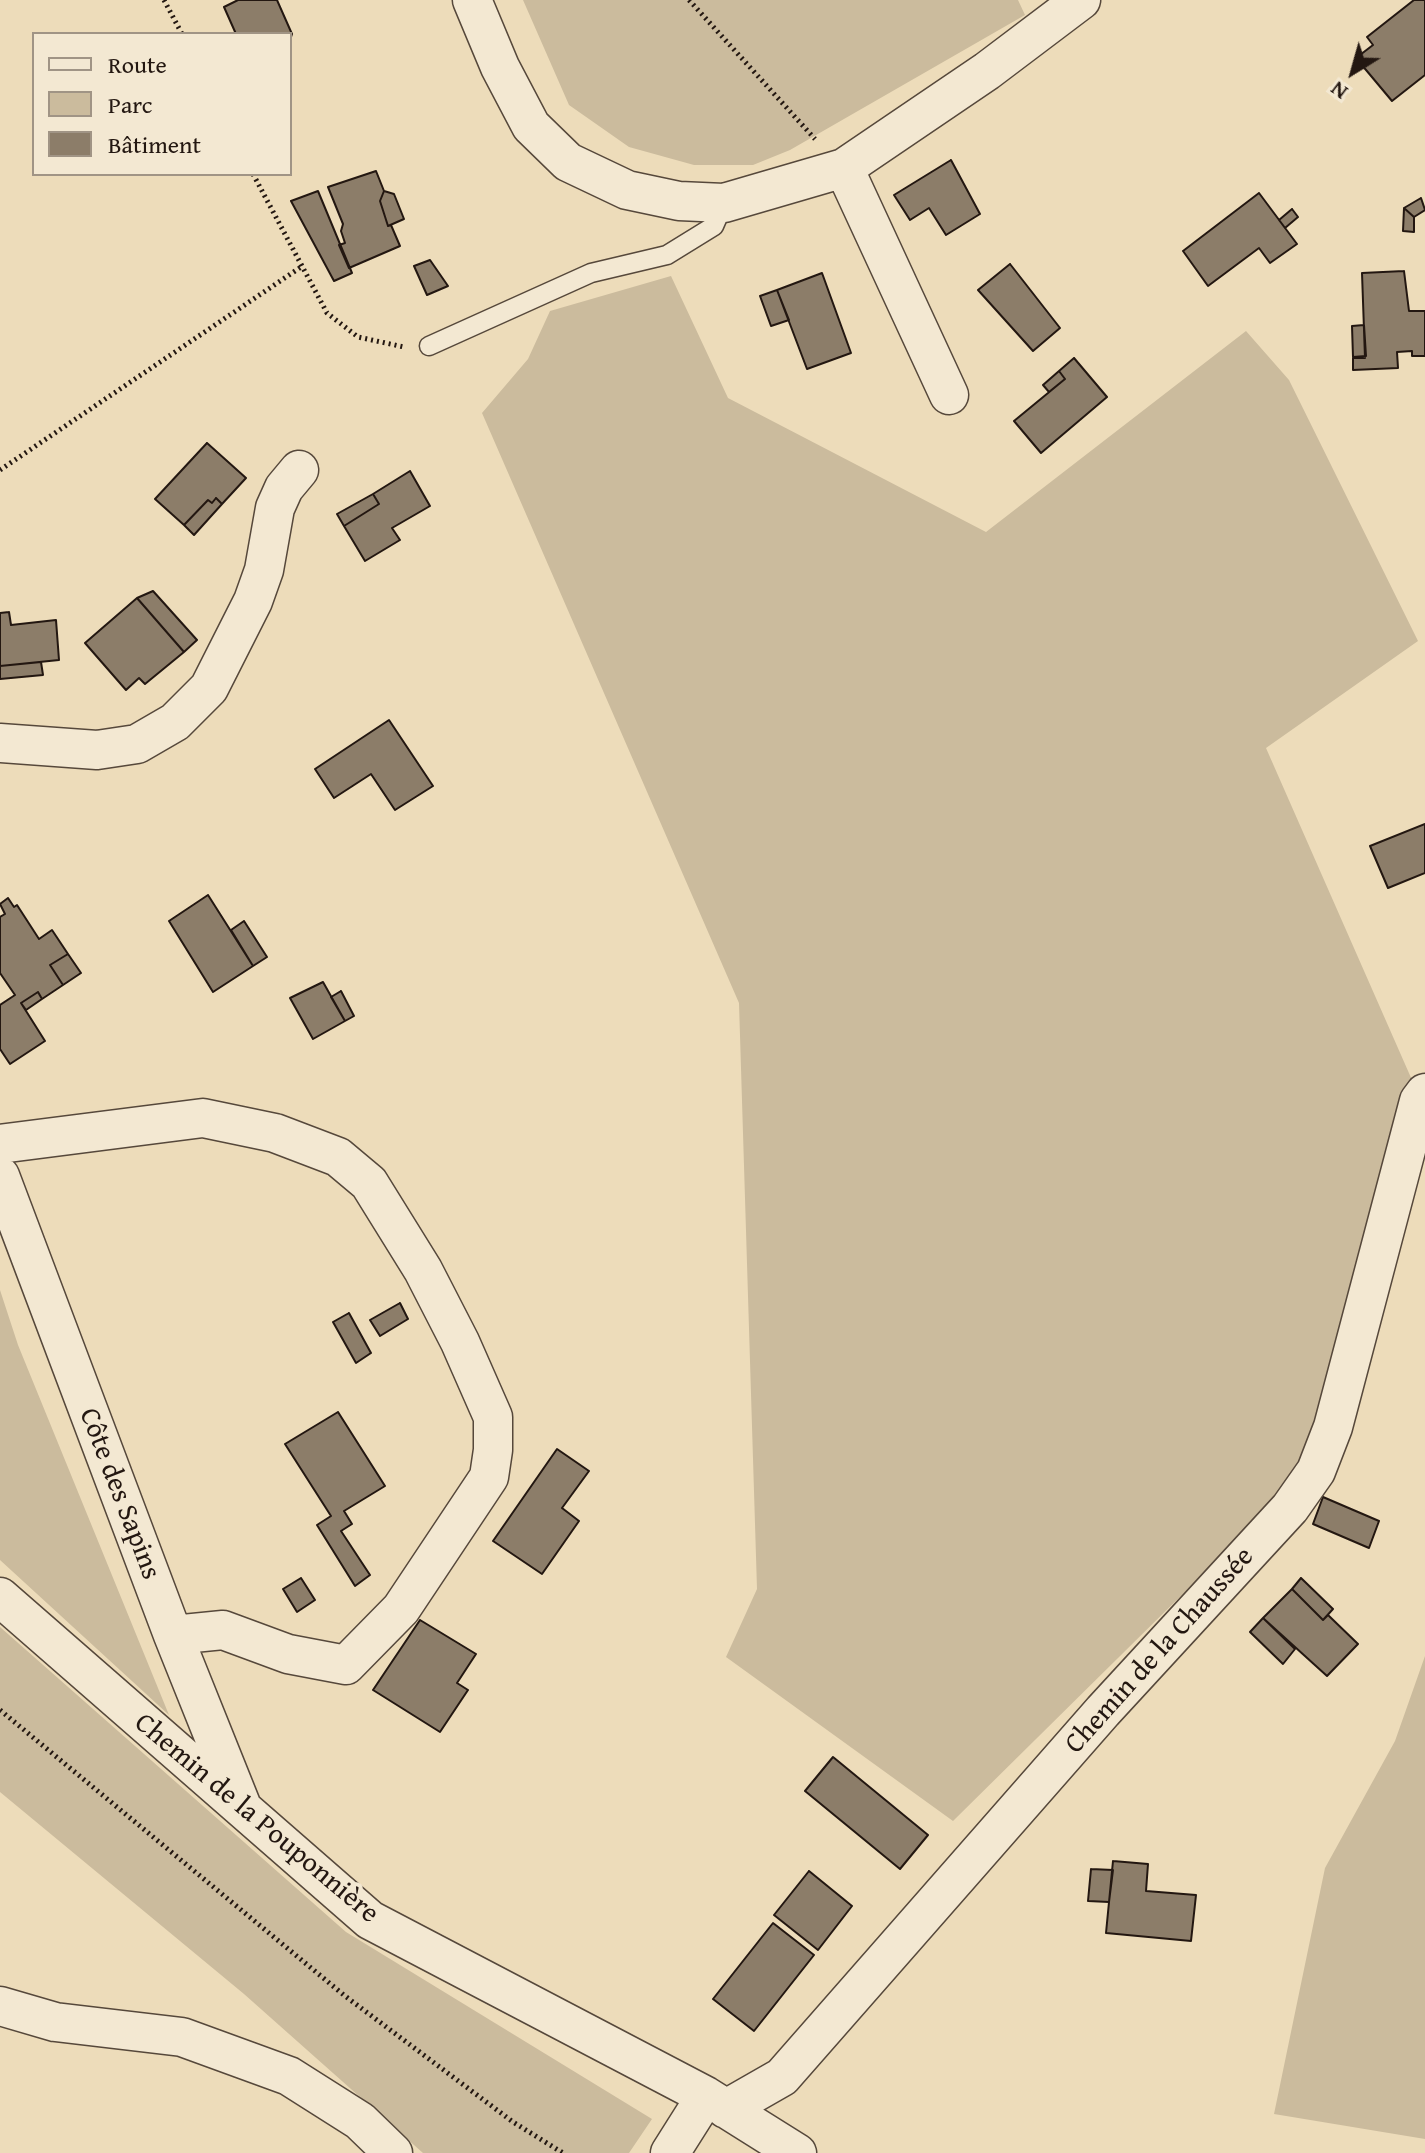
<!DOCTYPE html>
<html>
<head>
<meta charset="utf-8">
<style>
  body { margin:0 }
  #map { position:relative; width:1425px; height:2153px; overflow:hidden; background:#eddcba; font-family:"Gentium Book Plus",serif }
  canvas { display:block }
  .legend { position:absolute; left:32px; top:32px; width:260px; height:144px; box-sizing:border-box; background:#f3e8d2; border:2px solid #a09485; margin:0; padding:10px 14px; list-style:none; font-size:24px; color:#231711 }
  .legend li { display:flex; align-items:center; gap:16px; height:40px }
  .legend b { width:40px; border:2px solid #a09485 }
  .north { position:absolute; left:1313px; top:32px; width:80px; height:80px; -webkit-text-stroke:6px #f3e8d2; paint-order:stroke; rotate:217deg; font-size:22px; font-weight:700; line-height:32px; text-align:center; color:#231711 }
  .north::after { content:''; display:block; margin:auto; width:28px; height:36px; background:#231711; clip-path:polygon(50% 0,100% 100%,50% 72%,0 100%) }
</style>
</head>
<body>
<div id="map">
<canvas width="1425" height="2153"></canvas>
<ul class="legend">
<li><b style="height:10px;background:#f3e8d2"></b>Route</li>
<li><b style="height:22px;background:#cbbb9d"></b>Parc</li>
<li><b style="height:22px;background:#8c7d69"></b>Bâtiment</li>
</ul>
<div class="north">N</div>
</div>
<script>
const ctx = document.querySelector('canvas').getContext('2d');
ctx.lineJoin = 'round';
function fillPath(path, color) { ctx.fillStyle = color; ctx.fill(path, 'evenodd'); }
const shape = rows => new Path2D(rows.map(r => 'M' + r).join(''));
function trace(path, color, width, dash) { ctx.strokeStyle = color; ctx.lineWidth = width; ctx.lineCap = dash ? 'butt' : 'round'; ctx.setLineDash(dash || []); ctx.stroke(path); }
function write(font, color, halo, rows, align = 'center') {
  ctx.font = font + ' "Gentium Book Plus",serif'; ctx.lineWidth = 8; ctx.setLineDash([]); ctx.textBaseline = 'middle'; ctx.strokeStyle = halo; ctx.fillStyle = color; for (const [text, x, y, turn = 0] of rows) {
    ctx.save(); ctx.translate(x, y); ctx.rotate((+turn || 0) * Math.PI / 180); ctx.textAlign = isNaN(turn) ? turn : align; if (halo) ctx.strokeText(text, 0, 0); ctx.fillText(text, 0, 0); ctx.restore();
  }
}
fillPath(shape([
  [523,0,1018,0,1025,15,790,150,753,165,694,165,629,147,569,105],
  [671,276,728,398,986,532,1246,331,1289,380,1418,641,1266,748,1412,1080,1312,1445,1282,1496,953,1821,726,1657,757,1589,739,1003,482,413,528,359,550,311],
  [0,1290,18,1345,169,1715,0,1560],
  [0,1627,346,1932,652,2119,629,2153,423,2153,244,1994,0,1792],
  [1425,1656,1425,2139,1274,2114,1325,1868,1395,1741]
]), '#cbbb9d');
const building = shape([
  [238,0,277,0,292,34,290,40,290,34,236,34,224,7,238,0],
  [1414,0,1425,0,1425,75,1392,101,1356,58,1373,45,1367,37,1414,0],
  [951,160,980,214,946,235,929,208,910,220,894,195,951,160],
  [376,171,384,191,380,201,388,226,391,225,400,246,349,268,339,245,345,243,341,231,343,224,328,187,376,171],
  [318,191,352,273,334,281,291,201,318,191],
  [384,191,394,194,404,219,388,226,380,201,384,191],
  [1259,193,1297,244,1270,263,1259,248,1208,286,1183,251,1259,193],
  [1421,198,1425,210,1414,217,1404,208,1421,198],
  [1404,208,1414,217,1414,232,1403,231,1404,208],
  [1292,209,1298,217,1285,228,1279,220,1292,209],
  [430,260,448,286,427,295,414,266,430,260],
  [1010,264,1060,328,1033,351,978,290,1010,264],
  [1404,271,1409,311,1425,311,1425,356,1412,356,1412,351,1397,352,1398,368,1353,370,1353,358,1365,358,1362,273,1404,271],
  [822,273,851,353,807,369,777,290,822,273],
  [777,290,789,320,771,326,760,296,777,290],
  [1364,325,1366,356,1353,357,1352,326,1364,325],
  [1074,358,1107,397,1041,453,1014,421,1065,379,1059,371,1074,358],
  [1059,371,1065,379,1049,392,1043,385,1059,371],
  [207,443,246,478,222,504,216,498,212,503,208,500,184,525,155,499,207,443],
  [410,471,430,506,392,528,400,540,365,561,344,526,379,504,373,494,410,471],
  [373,494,379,504,344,526,337,514,373,494],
  [216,498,222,504,194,535,184,525,208,500,212,503,216,498],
  [153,591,197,640,184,652,137,598,153,591],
  [137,598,184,652,145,684,139,678,126,690,85,643,137,598],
  [9,612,11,625,56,620,59,660,0,666,0,613,9,612],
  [41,662,43,675,0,679,0,666,41,662],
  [389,720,433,786,395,810,371,774,334,798,315,769,389,720],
  [1425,824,1425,873,1388,888,1370,846,1425,824],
  [208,895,253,966,213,992,169,921,208,895],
  [8,898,14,907,17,905,39,939,52,930,68,954,50,965,63,985,42,999,38,992,21,1003,45,1041,10,1064,0,1049,0,1005,15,995,0,973,0,917,5,914,0,904,8,898],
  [244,921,267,957,253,966,231,930,244,921],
  [68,954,81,973,63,985,50,965,68,954],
  [323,982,345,1021,313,1039,290,998,323,982],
  [341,991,354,1016,345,1021,331,997,341,991],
  [38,992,42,999,26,1010,21,1003,38,992],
  [400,1303,408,1319,380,1336,370,1320,400,1303],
  [349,1313,371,1353,356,1363,333,1322,349,1313],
  [338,1412,385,1486,344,1511,352,1524,341,1531,370,1575,355,1586,317,1525,331,1516,285,1444,338,1412],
  [557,1449,589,1471,562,1508,579,1521,542,1574,493,1541,557,1449],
  [1323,1497,1379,1521,1369,1548,1313,1524,1323,1497],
  [301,1578,315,1600,297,1612,283,1589,301,1578],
  [1301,1578,1333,1609,1323,1620,1292,1589,1301,1578],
  [1292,1589,1323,1620,1328,1615,1358,1644,1327,1676,1263,1618,1292,1589],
  [1263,1618,1295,1649,1283,1664,1250,1632,1263,1618],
  [420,1620,476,1654,457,1683,468,1690,440,1732,373,1690,420,1620],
  [833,1757,928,1835,900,1869,805,1791,833,1757],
  [1113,1861,1148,1864,1146,1891,1196,1895,1191,1941,1106,1933,1113,1861],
  [1091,1869,1113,1870,1109,1902,1088,1901,1091,1869],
  [809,1871,852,1906,818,1950,774,1915,809,1871],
  [773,1923,814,1955,754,2031,713,1999,773,1923]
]);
fillPath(building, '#8c7d69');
trace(building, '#231711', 2);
const lane = shape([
  [429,346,591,273,667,255,714,226,724,203]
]);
const street = shape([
  [472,0,500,67,531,126,568,162,627,190,679,201,724,203,844,168,987,71,1081,0],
  [844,168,949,395],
  [0,743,97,750,137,744,175,722,209,688,253,601,264,570,275,508,284,488,299,470],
  [0,1144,203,1118,275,1133,338,1157,369,1183,423,1270,460,1342,493,1417,493,1450,489,1477,401,1609,346,1665,288,1654,223,1630,173,1635],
  [0,1176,173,1635,242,1807],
  [0,1597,370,1920,706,2096,797,2153],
  [0,2006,55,2022,182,2037,289,2076,360,2121,393,2153],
  [726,2109,782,2077,1103,1711,1290,1508,1316,1471,1333,1427,1419,1101,1425,1093],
  [670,2153,706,2096]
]);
trace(lane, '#56483b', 21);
trace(street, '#56483b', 41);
trace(shape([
  [164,0,182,34],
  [689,0,815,139],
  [253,174,327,313,358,337,404,347],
  [0,470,301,267],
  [0,1710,345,1996,513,2122,563,2153]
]), '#231711', 5, [2, 4]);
trace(lane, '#f3e8d2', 18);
trace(street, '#f3e8d2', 38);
write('28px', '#231711', '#f3e8d2', [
  ["Côte des Sapins",119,1494,69],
  ["Chemin de la Chaussée",1160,1651,-48],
  ["Chemin de la Pouponnière",256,1819,40]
]);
</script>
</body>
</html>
